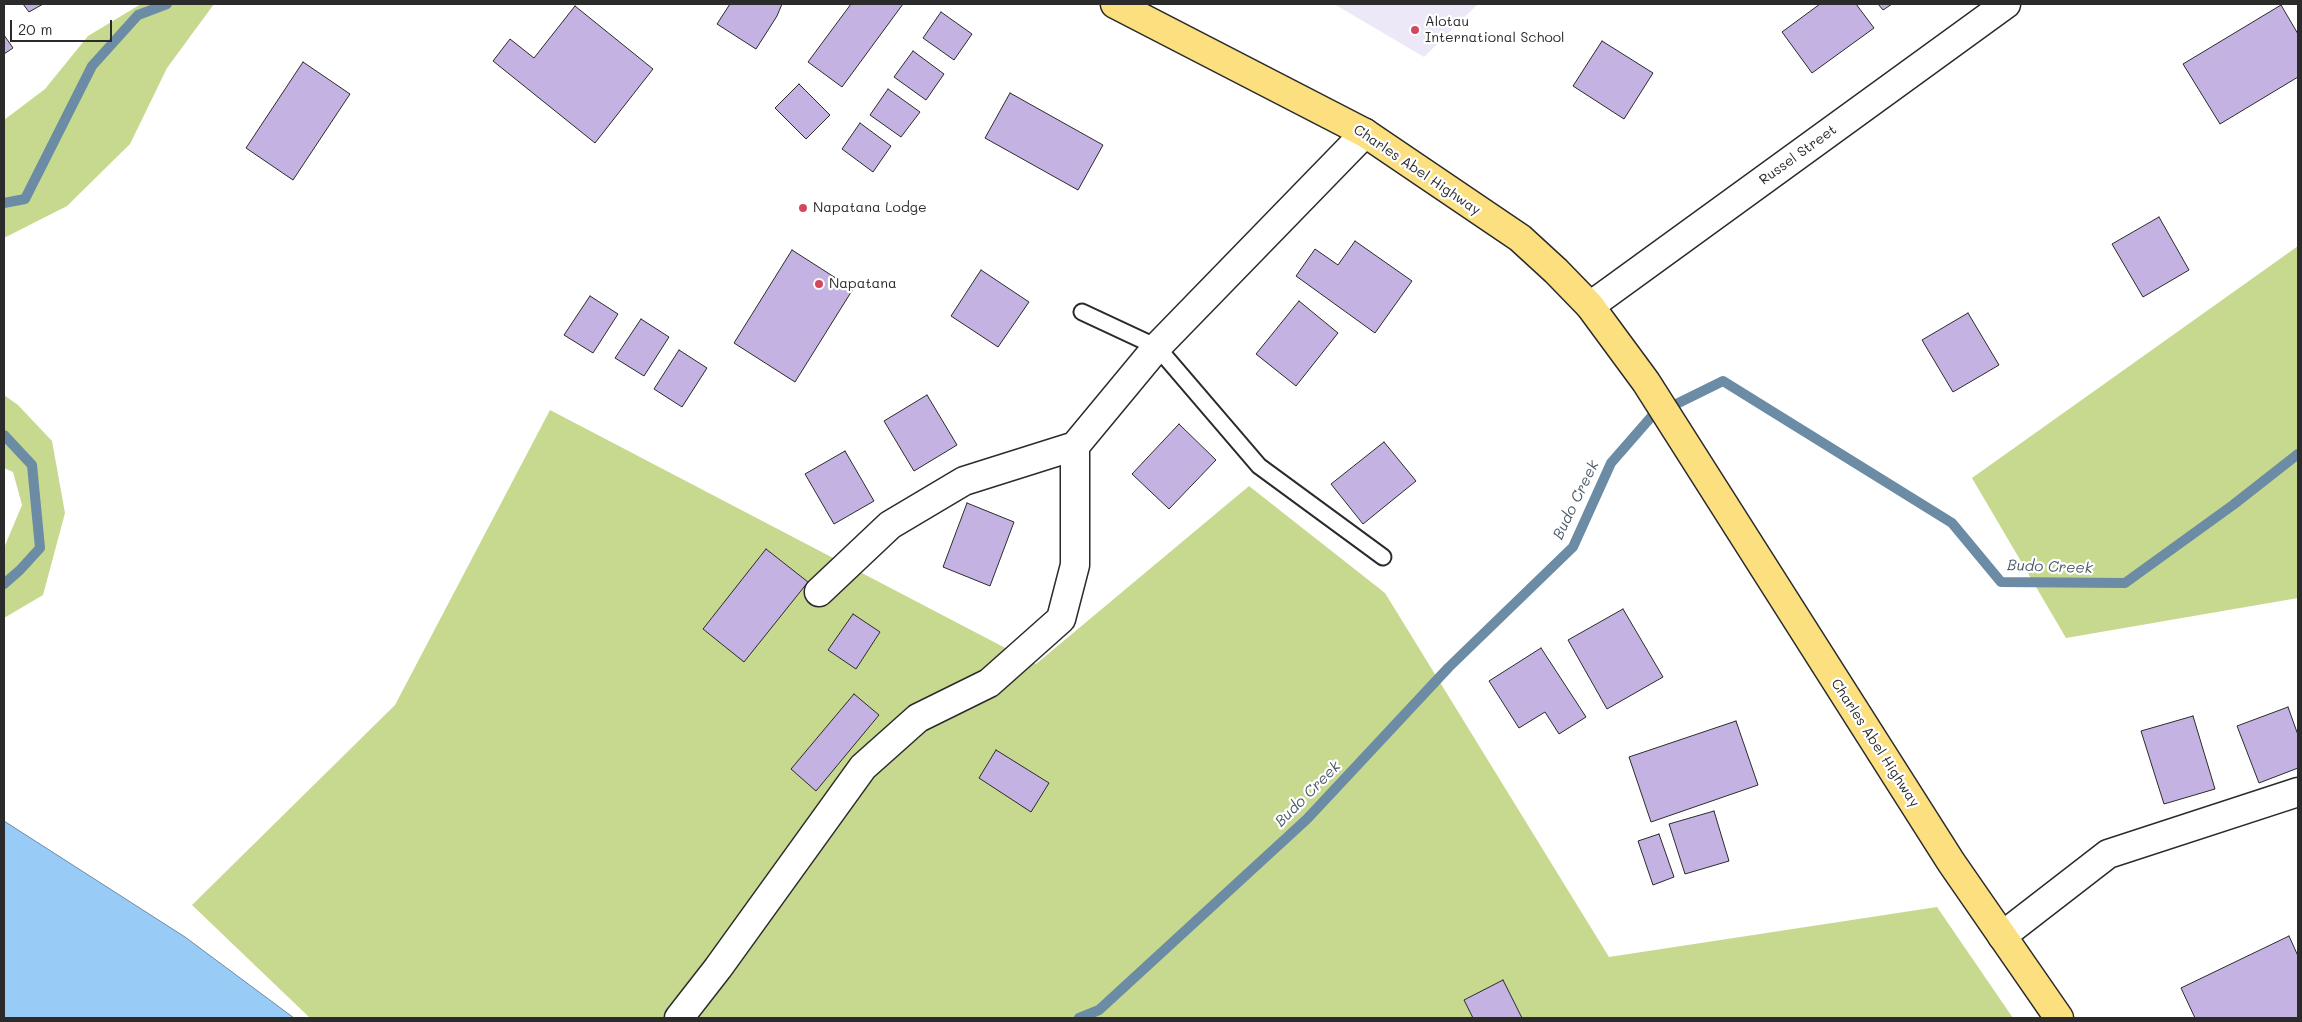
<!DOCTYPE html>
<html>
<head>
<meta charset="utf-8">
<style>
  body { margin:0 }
  #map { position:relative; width:2302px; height:1022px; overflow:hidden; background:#fff; font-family:Mali,sans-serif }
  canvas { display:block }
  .frame { position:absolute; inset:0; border:5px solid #2b2b2b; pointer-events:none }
  .scale { position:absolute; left:10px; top:20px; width:102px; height:22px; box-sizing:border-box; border:2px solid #2b2b2b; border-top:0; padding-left:6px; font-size:15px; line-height:18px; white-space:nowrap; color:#2b2b2b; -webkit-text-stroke:4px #fff; paint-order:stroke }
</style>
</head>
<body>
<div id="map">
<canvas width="2302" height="1022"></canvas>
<div class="frame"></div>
<div class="scale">20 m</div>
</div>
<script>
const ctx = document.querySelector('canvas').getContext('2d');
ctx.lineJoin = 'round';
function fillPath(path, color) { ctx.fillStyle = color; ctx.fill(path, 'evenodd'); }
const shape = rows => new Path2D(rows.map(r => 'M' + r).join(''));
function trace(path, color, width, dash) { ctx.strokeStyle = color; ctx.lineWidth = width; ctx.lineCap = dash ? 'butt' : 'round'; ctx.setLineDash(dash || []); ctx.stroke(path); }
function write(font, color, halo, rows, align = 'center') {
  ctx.font = font + ' Mali,sans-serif'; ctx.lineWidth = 4.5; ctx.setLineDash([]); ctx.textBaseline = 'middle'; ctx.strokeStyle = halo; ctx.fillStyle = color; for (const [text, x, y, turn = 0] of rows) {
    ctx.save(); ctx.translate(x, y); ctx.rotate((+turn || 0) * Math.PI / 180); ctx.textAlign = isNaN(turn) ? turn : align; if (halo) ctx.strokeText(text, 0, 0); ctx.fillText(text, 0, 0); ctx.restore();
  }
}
fillPath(shape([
  [1334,4,1478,4,1424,57]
]), '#ede8f7');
fillPath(shape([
  [141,4,214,4,167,68,130,144,67,206,4,238,4,120,45,89,88,36],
  [2298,246,2298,598,2066,638,1972,478],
  [4,395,18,405,52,441,65,513,43,595,4,618,4,548,22,505,13,472,4,468],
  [550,410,1036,664,1249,486,1385,593,1609,957,1937,907,2013,1018,310,1018,192,905,395,705]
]), '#c6d98e');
const water = shape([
  [4,821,185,937,294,1018,4,1018,4,821]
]);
fillPath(water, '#98cbf5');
trace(water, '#6c8ba4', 1);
trace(shape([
  [4,203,25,199,92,66,138,15,167,4],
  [4,435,32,465,40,548,20,570,4,584],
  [1079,1018,1099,1010,1307,819,1449,667,1573,547,1611,463,1652,416,1723,381,1952,523,2001,582,2125,583,2233,505,2298,454]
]), '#6c8ba4', 10);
const building = shape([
  [23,4,43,4,29,12,23,4],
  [730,4,782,4,777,16,756,49,717,24,730,4],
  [851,4,903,4,842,87,808,62,851,4],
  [1820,4,1856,4,1874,28,1812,73,1782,32,1820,4],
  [1878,4,1892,4,1883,10,1878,4],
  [2281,5,2298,34,2298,77,2220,124,2183,64,2281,5],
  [575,6,653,69,595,143,493,61,510,39,534,58,575,6],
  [941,12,972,34,954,60,923,38,941,12],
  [4,35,13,48,4,54,4,35],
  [1602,41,1653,73,1624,119,1573,86,1602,41],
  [913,51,944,74,926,100,894,77,913,51],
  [303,62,350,94,293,180,246,148,303,62],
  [799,84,830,115,806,139,775,108,799,84],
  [888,89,920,112,901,137,870,115,888,89],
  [1010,93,1103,145,1078,190,985,138,1010,93],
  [860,123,891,146,873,172,842,149,860,123],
  [2159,217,2189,270,2143,297,2112,244,2159,217],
  [1355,241,1412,281,1375,333,1296,276,1315,249,1338,265,1355,241],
  [792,250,853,289,795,382,734,343,792,250],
  [981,270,1029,302,998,347,951,316,981,270],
  [590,296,618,314,593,353,564,335,590,296],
  [1299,301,1338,333,1296,386,1256,354,1299,301],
  [1968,313,1999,365,1953,392,1922,340,1968,313],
  [641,319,669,337,644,376,615,358,641,319],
  [679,350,707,368,682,407,654,389,679,350],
  [927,395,957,445,914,471,884,421,927,395],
  [1179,424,1216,460,1169,509,1132,474,1179,424],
  [1384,442,1416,481,1363,524,1331,484,1384,442],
  [845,451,874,501,834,524,805,474,845,451],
  [967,503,1014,522,990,586,943,567,967,503],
  [766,549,808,582,744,662,703,629,766,549],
  [1623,609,1663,677,1607,709,1568,640,1623,609],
  [853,614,880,632,856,669,828,650,853,614],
  [1541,648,1586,717,1559,734,1545,712,1519,728,1489,681,1541,648],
  [854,694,879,715,816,791,791,769,854,694],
  [2288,707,2298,735,2298,768,2259,783,2237,726,2288,707],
  [2193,716,2215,789,2164,804,2141,731,2193,716],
  [1736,721,1758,785,1651,822,1629,757,1736,721],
  [996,750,1049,783,1031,812,979,778,996,750],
  [1714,811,1729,861,1685,874,1669,824,1714,811],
  [1659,834,1674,877,1653,885,1638,841,1659,834],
  [2289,936,2298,956,2298,1018,2195,1018,2181,988,2289,936],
  [1503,980,1522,1018,1473,1018,1464,1000,1503,980]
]);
fillPath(building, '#c4b2e3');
trace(building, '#2b2b2b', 1);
const lane = shape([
  [1082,312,1157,347,1259,466,1383,557]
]);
const street = shape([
  [1590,306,2006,4],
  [819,592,890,525,964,481,1075,446,1157,347,1365,133],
  [2002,936,2108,854,2298,792],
  [679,1018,718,968,863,767,918,718,989,683,1061,619,1075,565,1075,446]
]);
const primary = shape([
  [1115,4,1365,133,1520,238,1556,271,1590,306,1646,382,1951,862,2059,1018]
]);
trace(lane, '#2b2b2b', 19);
trace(street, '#2b2b2b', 31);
trace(primary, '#2b2b2b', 31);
trace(lane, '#fff', 15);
trace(street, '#fff', 28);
trace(primary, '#fce080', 28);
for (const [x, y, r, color] of [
  [1415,30,5,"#d1495b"],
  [803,208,5,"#d1495b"],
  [819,284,5,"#d1495b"]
]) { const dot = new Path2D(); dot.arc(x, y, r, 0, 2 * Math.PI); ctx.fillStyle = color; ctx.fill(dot); trace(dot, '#fff', 2); }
write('14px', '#2b2b2b', '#fff', [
  ["Alotau",1425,22],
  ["International School",1425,38],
  ["Napatana Lodge",813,208],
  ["Napatana",829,284]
], 'left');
write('14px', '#2b2b2b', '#fff', [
  ["Russel Street",1798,155,-36],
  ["Charles Abel Highway",1417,170,34],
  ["Charles Abel Highway",1875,743,57]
]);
write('italic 15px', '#4c5b68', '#fff', [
  ["Budo Creek",1576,500,-64],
  ["Budo Creek",2050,567,2],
  ["Budo Creek",1308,794,-45]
]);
</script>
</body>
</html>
